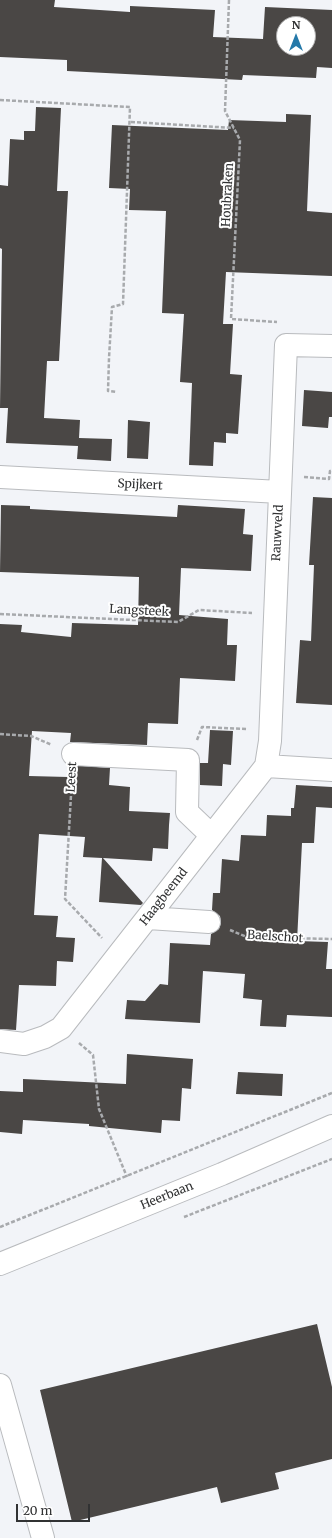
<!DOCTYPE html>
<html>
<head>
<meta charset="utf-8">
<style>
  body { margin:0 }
  #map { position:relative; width:332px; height:1538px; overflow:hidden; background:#f2f4f8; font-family:Merriweather,serif }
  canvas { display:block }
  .north { position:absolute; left:276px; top:16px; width:40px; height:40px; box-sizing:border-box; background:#fff; border:1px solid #adadad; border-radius:50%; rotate:0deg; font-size:11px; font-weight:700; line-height:16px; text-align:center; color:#313233 }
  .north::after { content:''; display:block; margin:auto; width:14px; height:18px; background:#2579a9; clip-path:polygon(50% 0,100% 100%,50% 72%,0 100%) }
  .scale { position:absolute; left:16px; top:1504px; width:74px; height:18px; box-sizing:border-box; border:2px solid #313233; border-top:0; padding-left:5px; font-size:12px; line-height:14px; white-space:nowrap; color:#313233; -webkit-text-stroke:3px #fff; paint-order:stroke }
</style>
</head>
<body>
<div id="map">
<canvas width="332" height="1538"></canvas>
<div class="north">N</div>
<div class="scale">20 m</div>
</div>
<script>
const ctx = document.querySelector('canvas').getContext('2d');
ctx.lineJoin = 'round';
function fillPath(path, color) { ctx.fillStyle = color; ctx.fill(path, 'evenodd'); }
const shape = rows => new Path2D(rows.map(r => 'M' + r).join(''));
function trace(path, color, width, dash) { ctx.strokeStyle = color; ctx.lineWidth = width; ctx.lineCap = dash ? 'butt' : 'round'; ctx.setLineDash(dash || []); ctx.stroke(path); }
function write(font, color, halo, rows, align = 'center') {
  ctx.font = font + ' Merriweather,serif'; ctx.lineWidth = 4; ctx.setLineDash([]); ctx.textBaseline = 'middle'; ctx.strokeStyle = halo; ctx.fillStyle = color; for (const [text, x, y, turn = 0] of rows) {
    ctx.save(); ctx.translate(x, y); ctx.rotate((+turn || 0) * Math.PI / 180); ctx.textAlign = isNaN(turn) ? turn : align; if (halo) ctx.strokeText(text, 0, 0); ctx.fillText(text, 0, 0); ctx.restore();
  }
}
fillPath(shape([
  [0,0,55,0,54,7,130,12,130,6,215,10,213,37,263,39,265,7,332,10,332,68,317,67,316,78,243,75,242,80,67,71,67,60,0,57],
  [284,24,308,24,308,48,284,48],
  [36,107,61,108,57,191,68,191,59,361,47,361,44,418,80,420,79,438,112,439,111,461,77,459,78,446,6,443,8,408,0,408,2,249,0,248,0,185,8,186,10,139,24,140,24,131,35,131],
  [286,114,311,115,307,211,332,213,332,276,226,272,223,324,233,324,230,374,242,375,238,434,226,433,226,443,214,442,213,466,189,465,192,383,180,382,184,314,162,313,166,211,129,210,130,189,109,188,112,125,228,130,229,120,286,122],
  [304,390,332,392,332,417,329,417,328,428,302,426],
  [128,420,150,422,148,459,127,458],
  [313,497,332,498,332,705,296,703,300,640,311,641,314,565,309,565],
  [1,505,30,506,30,509,177,517,178,505,245,509,243,534,253,535,251,571,181,568,179,615,228,619,227,645,237,645,235,681,180,678,178,724,148,723,147,745,70,742,71,733,32,731,29,776,68,777,69,765,110,768,109,785,130,787,129,811,170,813,169,825,168,849,153,848,152,861,103,858,143,903,141,905,99,902,102,858,83,857,85,837,39,834,34,915,58,916,56,937,75,938,73,962,57,961,56,986,19,985,16,1030,0,1029,0,624,22,625,21,632,71,637,72,623,138,625,139,577,0,572],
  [210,730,233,731,231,765,223,764,222,786,200,785,200,763,208,763],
  [296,785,332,787,332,808,316,807,314,843,302,843,297,941,328,942,326,969,332,969,332,1017,287,1015,286,1027,260,1026,262,1000,243,998,245,974,203,971,200,1023,125,1019,127,1000,145,1001,160,984,168,985,170,943,210,945,211,934,219,929,221,923,220,916,212,910,213,893,220,893,222,859,239,861,241,835,266,836,267,815,291,816,291,808,294,808],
  [127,1054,193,1059,191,1089,182,1088,180,1121,162,1120,161,1133,89,1126,89,1124,23,1120,22,1134,0,1132,0,1091,23,1092,23,1079,126,1084],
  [238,1072,283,1074,282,1096,236,1094],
  [317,1324,332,1387,332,1459,275,1473,279,1489,221,1503,217,1487,72,1522,40,1390]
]), '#4a4745');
const minor = shape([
  [0,477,280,492],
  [73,754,188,760,187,812,211,835],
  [266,766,270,741,286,345,332,346],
  [148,918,209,922],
  [0,1041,24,1044,45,1037,61,1028,266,766,332,770],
  [0,1264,222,1174,332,1126],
  [0,1385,43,1538]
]);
trace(minor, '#b9bbbe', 24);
trace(shape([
  [229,0,225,111,240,140,231,319,277,322],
  [0,100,130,107,123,304,112,307,109,358,108,391,117,392],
  [131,122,234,128],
  [304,477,329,479,330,471,332,471],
  [0,614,178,622,199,610,252,613],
  [0,734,31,736,52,745],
  [197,740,202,727,247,729],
  [72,778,65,899,102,938],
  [230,930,247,937,332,939],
  [79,1043,93,1055,99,1109,127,1177],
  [184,1217,332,1159],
  [0,1227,332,1093]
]), '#a8aaad', 2.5, [4, 2]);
trace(minor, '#fff', 22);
write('12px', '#313233', '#fff', [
  ["Houbraken",228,195,-87],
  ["Spijkert",140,485,3],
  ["Rauwveld",278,533,-87],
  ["Langsteek",139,611,3],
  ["Leest",72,777,-87],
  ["Haagbeemd",164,897,-52],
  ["Baelschot",275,937,4],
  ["Heerbaan",167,1196,-22]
]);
</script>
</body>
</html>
